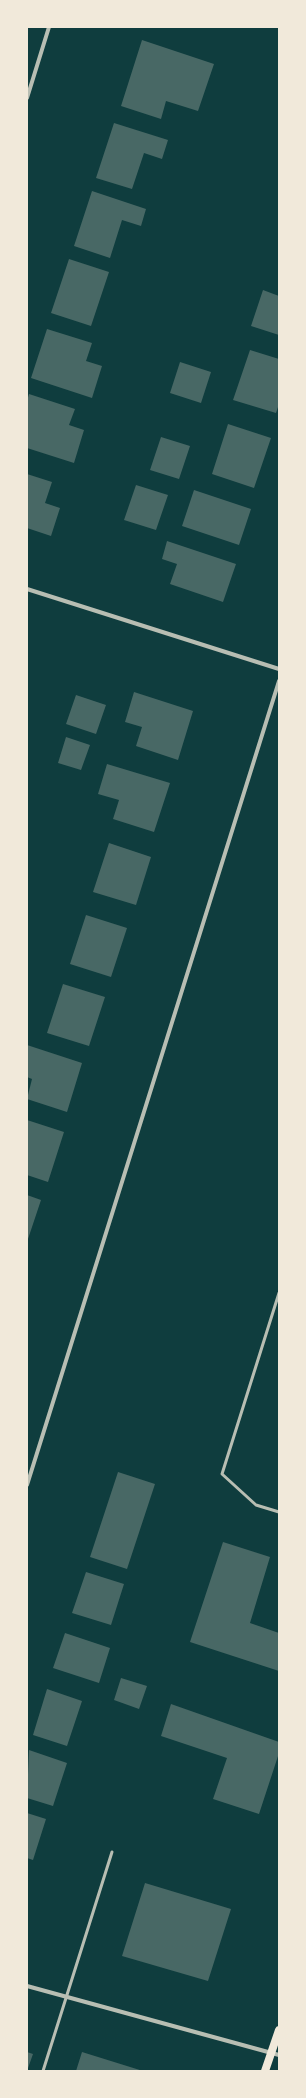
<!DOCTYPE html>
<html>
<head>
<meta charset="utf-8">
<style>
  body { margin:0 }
  #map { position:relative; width:306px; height:2098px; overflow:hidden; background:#0f3d3e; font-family:"PT Sans Narrow",sans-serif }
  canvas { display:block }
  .frame { position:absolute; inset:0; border:28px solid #f1e9da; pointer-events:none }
</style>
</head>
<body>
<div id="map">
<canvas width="306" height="2098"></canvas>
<div class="frame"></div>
</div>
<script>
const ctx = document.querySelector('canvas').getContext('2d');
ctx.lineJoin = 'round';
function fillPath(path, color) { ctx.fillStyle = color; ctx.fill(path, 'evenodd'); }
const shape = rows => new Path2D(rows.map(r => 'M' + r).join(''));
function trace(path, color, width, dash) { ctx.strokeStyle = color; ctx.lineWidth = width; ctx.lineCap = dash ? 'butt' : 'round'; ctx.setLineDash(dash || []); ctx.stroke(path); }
fillPath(shape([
  [142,40,214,64,198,111,166,101,161,119,121,106],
  [114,123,168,140,162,159,144,153,132,189,96,178],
  [92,191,146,209,141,226,122,220,110,258,74,246],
  [69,259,109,272,91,326,51,313],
  [263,290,279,296,279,335,251,326],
  [47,329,92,343,86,361,102,366,92,398,31,378],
  [250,350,279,359,279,404,276,413,233,400],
  [180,362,211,372,201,403,170,393],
  [29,394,75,409,69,425,84,430,74,463,27,448,27,401],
  [228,424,271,438,254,488,212,474],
  [161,437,190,446,179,479,150,470],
  [27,474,52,482,45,503,60,508,51,536,27,528],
  [136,485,168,495,156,530,124,520],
  [194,490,251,509,239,545,182,526],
  [167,541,236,564,223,602,170,584,177,564,162,559],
  [134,692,193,711,178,760,136,746,142,727,125,722],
  [76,695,106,705,96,734,66,724],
  [66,737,90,745,81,770,58,763],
  [107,764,170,783,154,832,113,819,119,800,98,794],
  [109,843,151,857,136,905,93,892],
  [86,915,127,928,111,977,70,964],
  [63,984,105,997,89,1046,47,1033],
  [27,1045,82,1063,67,1112,27,1099,32,1079,27,1077],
  [27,1120,64,1132,48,1182,27,1175],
  [27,1195,41,1200,27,1242],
  [118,1472,155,1484,127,1569,90,1557],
  [223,1542,270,1557,250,1623,279,1633,279,1671,190,1642],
  [86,1572,124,1584,111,1625,72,1613],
  [65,1633,110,1648,99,1683,53,1668],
  [121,1678,147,1686,139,1709,114,1700],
  [47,1689,82,1701,67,1746,33,1735],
  [171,1704,279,1742,279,1753,259,1814,213,1799,227,1758,161,1736],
  [29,1750,67,1763,53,1806,27,1798],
  [27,1813,46,1819,33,1860,27,1858],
  [145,1883,231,1909,208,1981,122,1956],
  [27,2052,33,2054,27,2071],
  [82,2052,143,2071,76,2071]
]), '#486865');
trace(shape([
  [279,1293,222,1474,256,1505,279,1512],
  [43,2071,112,1852]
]), '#b8beb3', 3);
trace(shape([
  [27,98,49,27],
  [27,589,279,669],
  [27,1485,279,681],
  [27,1986,279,2055]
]), '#b8beb3', 4);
trace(shape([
  [265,2071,279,2030]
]), '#f1e9da', 8);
</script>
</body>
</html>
